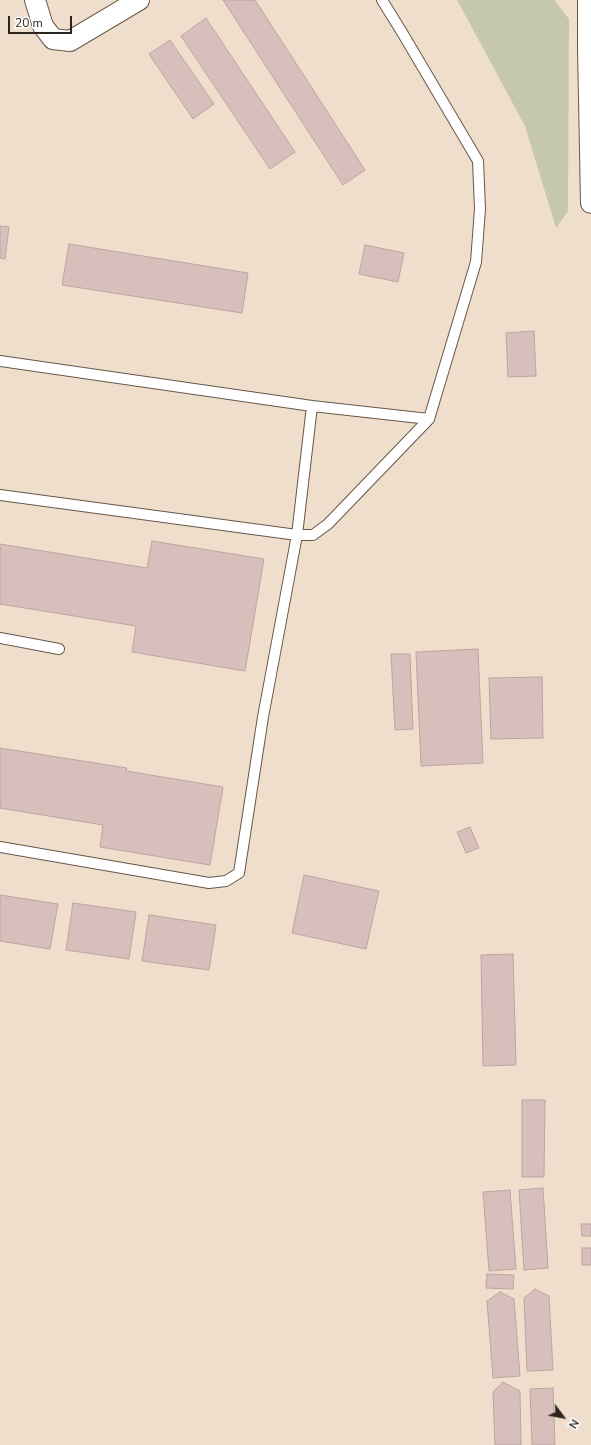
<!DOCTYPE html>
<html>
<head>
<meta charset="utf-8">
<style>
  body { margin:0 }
  #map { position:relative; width:591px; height:1445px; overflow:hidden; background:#f0decd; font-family:"Nunito Sans",sans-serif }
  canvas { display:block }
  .north { position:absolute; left:543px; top:1397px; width:40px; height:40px; -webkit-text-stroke:3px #fff; paint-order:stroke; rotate:122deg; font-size:11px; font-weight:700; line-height:16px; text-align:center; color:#2b241e }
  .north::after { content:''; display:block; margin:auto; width:14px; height:18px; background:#2b241e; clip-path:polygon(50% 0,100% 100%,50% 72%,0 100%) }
  .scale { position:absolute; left:8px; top:16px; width:64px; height:18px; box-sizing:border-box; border:2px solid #2b241e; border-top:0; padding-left:5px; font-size:12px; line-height:14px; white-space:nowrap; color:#2b241e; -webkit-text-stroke:3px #fff; paint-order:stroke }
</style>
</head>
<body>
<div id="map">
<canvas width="591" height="1445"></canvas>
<div class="north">N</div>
<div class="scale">20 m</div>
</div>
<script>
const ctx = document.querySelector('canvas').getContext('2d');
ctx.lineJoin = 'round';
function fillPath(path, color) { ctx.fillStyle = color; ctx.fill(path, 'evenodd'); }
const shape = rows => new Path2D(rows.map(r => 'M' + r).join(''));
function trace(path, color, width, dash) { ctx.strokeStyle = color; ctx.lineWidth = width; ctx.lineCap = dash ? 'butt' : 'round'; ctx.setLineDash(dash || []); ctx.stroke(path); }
fillPath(shape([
  [457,0,554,0,569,19,568,211,556,228,525,126]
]), '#c5c8ab');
const building = shape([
  [223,0,255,0,365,170,343,185,223,0],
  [206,18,295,152,270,169,181,36,206,18],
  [170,40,214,104,193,119,149,54,170,40],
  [0,226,9,227,5,259,0,258,0,226],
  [69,244,248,273,242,313,62,285,69,244],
  [365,245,404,253,398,282,359,274,365,245],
  [534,331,536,376,508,377,506,333,534,331],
  [152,541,264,559,245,671,132,652,136,626,0,604,0,544,147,568,152,541],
  [478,649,483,763,421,766,416,652,478,649],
  [391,654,410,654,413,729,395,730,391,654],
  [542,677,543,738,491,739,489,678,542,677],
  [0,748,127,768,126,771,223,787,210,865,100,847,103,825,0,808,0,748],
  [470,827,479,848,466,853,457,832,470,827],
  [304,875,379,891,366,949,292,933,304,875],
  [0,895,58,904,50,949,0,941,0,895],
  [73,903,136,912,129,959,66,950,73,903],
  [149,915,216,925,209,970,142,961,149,915],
  [513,954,516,1065,483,1066,481,955,513,954],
  [522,1100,545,1100,544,1177,522,1177,522,1100],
  [543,1188,548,1268,524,1270,519,1190,543,1188],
  [510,1190,516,1269,489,1271,483,1192,510,1190],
  [581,1224,591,1224,591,1236,582,1236,581,1224],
  [582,1248,591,1248,591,1265,582,1265,582,1248],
  [487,1274,514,1275,513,1289,486,1288,487,1274],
  [535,1289,549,1296,553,1370,527,1371,524,1298,535,1289],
  [500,1292,514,1299,520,1376,493,1378,487,1301,500,1292],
  [503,1382,520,1391,521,1445,495,1445,493,1392,503,1382],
  [553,1388,555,1445,532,1445,530,1389,553,1388]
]);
fillPath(building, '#d9bfbb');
trace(building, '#bda4a0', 1);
const service = shape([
  [0,361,312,406,429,419,476,262,480,209,478,161,403,34,382,0],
  [0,495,297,535,313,535,328,524,429,419],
  [0,638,59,649],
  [0,847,209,883,226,881,239,873,263,717,297,535,312,406]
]);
const minor = shape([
  [35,0,43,26,53,39,70,41,139,0],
  [588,0,588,47,591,203]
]);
trace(service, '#675749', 12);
trace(minor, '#675749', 22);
trace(service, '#fff', 10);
trace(minor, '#fff', 20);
</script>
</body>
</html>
